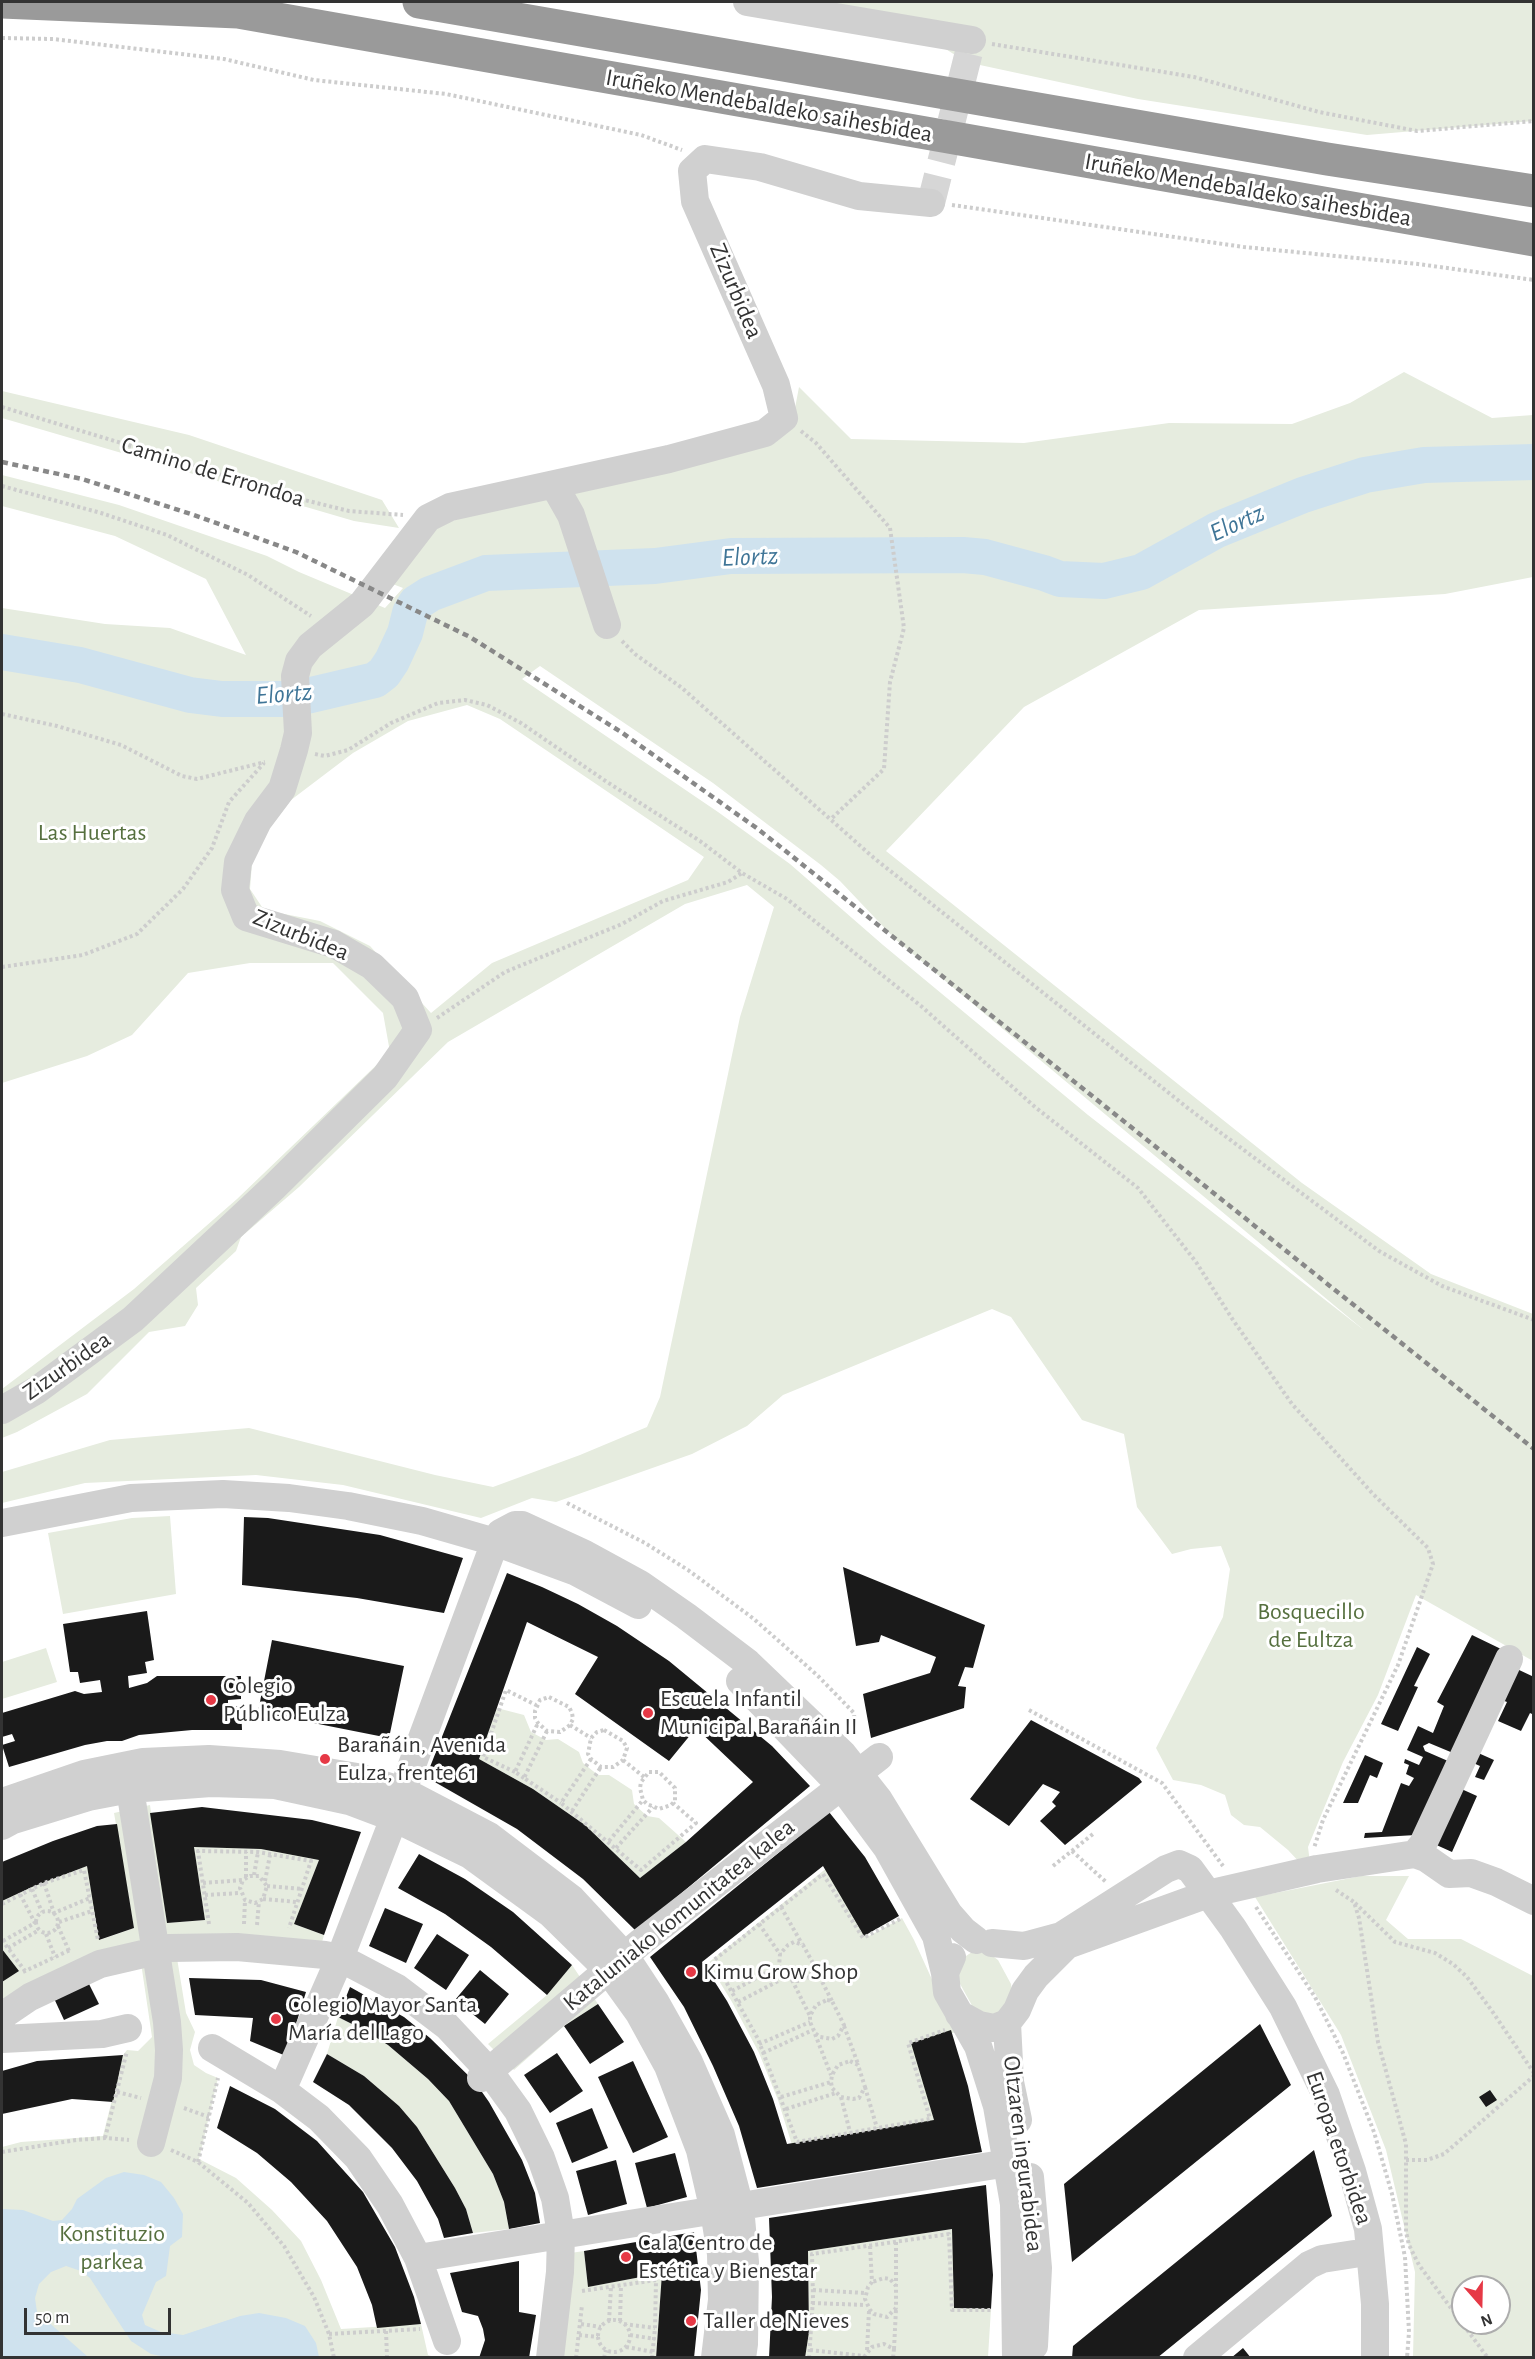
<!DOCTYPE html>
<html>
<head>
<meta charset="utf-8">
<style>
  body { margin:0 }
  #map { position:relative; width:1535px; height:2359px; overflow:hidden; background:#fff; font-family:"Alegreya Sans",sans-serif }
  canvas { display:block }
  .frame { position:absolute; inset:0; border:3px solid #333; pointer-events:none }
  .north { position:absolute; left:1451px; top:2275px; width:60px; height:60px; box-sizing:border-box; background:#fff; border:2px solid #adadad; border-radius:50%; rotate:160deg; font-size:16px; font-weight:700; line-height:24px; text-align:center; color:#333 }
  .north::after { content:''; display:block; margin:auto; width:21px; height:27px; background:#e63946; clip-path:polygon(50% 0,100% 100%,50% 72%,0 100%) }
  .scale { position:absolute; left:24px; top:2308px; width:147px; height:27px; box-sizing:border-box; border:3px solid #333; border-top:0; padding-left:8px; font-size:18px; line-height:21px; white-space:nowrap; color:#333; -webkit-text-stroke:4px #fff; paint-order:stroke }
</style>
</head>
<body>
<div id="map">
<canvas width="1535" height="2359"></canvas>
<div class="frame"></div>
<div class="north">N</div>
<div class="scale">50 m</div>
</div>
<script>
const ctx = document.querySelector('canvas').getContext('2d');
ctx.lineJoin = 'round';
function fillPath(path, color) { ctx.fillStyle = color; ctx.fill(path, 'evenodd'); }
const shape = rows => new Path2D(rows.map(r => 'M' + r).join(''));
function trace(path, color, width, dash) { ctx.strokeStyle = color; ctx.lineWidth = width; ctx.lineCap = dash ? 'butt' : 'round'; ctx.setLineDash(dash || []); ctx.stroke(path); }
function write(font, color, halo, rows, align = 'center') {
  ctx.font = font + ' "Alegreya Sans",sans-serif'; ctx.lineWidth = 6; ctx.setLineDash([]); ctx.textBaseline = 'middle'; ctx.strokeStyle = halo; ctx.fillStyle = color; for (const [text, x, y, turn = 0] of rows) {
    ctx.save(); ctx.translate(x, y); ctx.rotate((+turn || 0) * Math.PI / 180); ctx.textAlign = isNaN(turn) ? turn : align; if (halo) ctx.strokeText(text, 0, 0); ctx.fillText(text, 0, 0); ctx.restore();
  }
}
fillPath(shape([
  [788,2,1533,2,1533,121,1367,135,1138,99,966,62,905,23],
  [1404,372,1492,418,1533,415,1533,577,1445,594,1199,610,1024,707,886,851,1302,1183,1431,1274,1533,1314,1533,1661,1416,1595,1378,1695,1343,1762,1308,1847,1310,1863,1302,1865,1288,1850,1260,1827,1244,1825,1231,1815,1225,1795,1201,1785,1173,1780,1156,1748,1223,1617,1230,1569,1221,1546,1191,1549,1172,1554,1137,1507,1124,1434,1082,1420,1011,1317,992,1309,783,1395,747,1426,692,1454,556,1502,532,1498,481,1518,343,1485,256,1475,85,1483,2,1503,2,1472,110,1440,249,1428,435,1475,493,1487,580,1455,647,1427,660,1397,740,1017,774,907,747,885,685,904,448,1042,299,1187,241,1237,236,1251,196,1288,198,1305,185,1326,149,1332,87,1394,17,1432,2,1438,2,1389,134,1289,237,1199,390,1052,383,1013,333,963,250,963,188,973,132,1035,87,1056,2,1083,2,608,105,624,170,628,246,655,206,579,115,536,2,506,2,475,119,505,267,556,299,572,385,608,403,588,385,581,432,528,484,510,792,424,799,387,851,439,1024,443,1169,423,1292,424,1350,403],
  [540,666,713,783,821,865,840,881,895,939,1365,1331,1088,1115,883,945,790,864,718,812,522,679],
  [467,705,500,719,704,857,688,880,492,963,431,1013,370,946,320,921,264,910,250,889,253,850,291,800,353,753,408,721],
  [2,391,189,435,382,500,399,528,354,521,2,418],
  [170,1516,176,1594,63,1614,48,1533,132,1518],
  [46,1648,57,1682,2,1699,2,1662],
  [497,1708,524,1715,531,1732,546,1740,558,1739,579,1752,583,1763,598,1775,609,1775,632,1790,634,1804,647,1816,659,1818,686,1842,640,1878,585,1825,533,1789,479,1759],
  [150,1805,167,1923,205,1920,194,1847,261,1849,319,1860,294,1924,324,1935,315,1967,176,1952,186,2013,195,2032,190,2050,194,2065,206,2073,218,2078,199,2159,236,2178,272,2210,301,2241,321,2280,341,2329,421,2324,428,2355,434,2357,2,2357,2,2147,21,2142,103,2136,123,2055,127,2050,138,2051,152,2037,140,1956,2,2010,2,1982,19,1971,2,1949,2,1901,32,1887,87,1866,100,1940,134,1928,114,1813],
  [828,1867,869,1936,902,1918,914,1940,956,2032,916,2045,940,2121,792,2145,778,2100,759,2053,732,2002,708,1963],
  [1361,1876,1409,1876,1386,1920,1408,1939,1461,1939,1533,1976,1533,2357,1413,2357,1415,2272,1386,2150,1341,2035,1255,1897],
  [1463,2287,1499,2287,1499,2323,1463,2323],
  [986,1951,998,1960,1011,1984,1013,1999,998,2014,984,2015,975,2011,959,1982,958,1973,963,1958,972,1952],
  [572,1965,598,2004,564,2026,514,2070,488,2044,547,1995],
  [338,2017,364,2030,388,2045,428,2079,449,2101,493,2174,504,2202,509,2229,473,2233,466,2209,455,2188,417,2127,399,2106,364,2076,327,2054],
  [952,2229,954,2307,991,2309,988,2357,805,2358,809,2331,808,2251],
  [584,2251,588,2287,662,2273,656,2357,544,2358,550,2256]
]), '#e6ecdf');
fillPath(shape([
  [124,2172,144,2175,161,2182,174,2198,183,2214,182,2237,170,2246,166,2276,156,2282,142,2315,145,2325,161,2332,183,2335,240,2316,259,2313,286,2318,305,2326,316,2343,319,2357,171,2358,151,2354,131,2341,90,2278,81,2271,66,2266,51,2272,39,2284,35,2298,37,2312,88,2357,2,2357,2,2209,23,2210,53,2221,62,2220,72,2209,77,2199,106,2178]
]), '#cfe2ee');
trace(shape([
  [2,652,80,665,190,695,222,699,294,699,375,680,384,673,392,661,405,633,410,613,416,603,430,594,486,573,655,566,731,556,963,555,985,557,1044,573,1060,579,1104,581,1141,572,1217,530,1303,495,1365,475,1424,465,1534,462]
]), '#cfe2ee', 36);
fillPath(shape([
  [244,1517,268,1518,380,1535,463,1558,444,1613,357,1598,242,1585],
  [843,1567,985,1625,973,1668,965,1667,958,1686,966,1687,964,1708,871,1738,863,1694,930,1673,936,1657,881,1635,879,1642,856,1646],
  [507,1573,542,1587,578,1604,617,1626,669,1661,772,1746,810,1786,636,1931,583,1879,517,1829,426,1777],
  [527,1622,598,1657,575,1694,669,1761,696,1728,753,1782,686,1842,640,1878,585,1825,533,1789,479,1759],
  [147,1611,154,1660,145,1662,147,1673,128,1676,129,1688,147,1683,157,1676,241,1676,241,1699,228,1700,228,1706,241,1706,242,1730,192,1730,139,1735,122,1741,107,1741,85,1745,9,1767,2,1745,15,1741,12,1734,2,1737,2,1713,75,1691,84,1694,102,1692,100,1680,80,1683,78,1672,70,1672,63,1624],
  [1472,1635,1501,1649,1453,1753,1429,1743,1423,1746,1425,1751,1448,1761,1416,1835,1364,1838,1365,1833,1382,1832,1401,1783,1409,1786,1414,1778,1406,1774,1409,1765,1404,1763,1405,1759,1419,1765,1423,1757,1407,1750,1418,1726,1433,1733,1444,1706,1437,1702],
  [272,1640,404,1666,389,1738,258,1712],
  [1417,1647,1430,1654,1414,1686,1418,1687,1398,1731,1381,1724],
  [1517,1669,1534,1677,1534,1712,1532,1714,1530,1713,1521,1731,1498,1721,1507,1702,1502,1700],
  [1031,1720,1139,1778,1142,1782,1065,1845,1040,1821,1056,1806,1052,1802,1060,1792,1043,1784,1009,1826,970,1799],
  [1476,1752,1494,1760,1484,1780,1475,1777,1480,1766,1471,1762],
  [1365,1755,1383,1763,1377,1778,1370,1775,1358,1803,1343,1803],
  [1457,1787,1477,1796,1452,1852,1432,1843],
  [202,1807,312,1820,361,1832,324,1935,294,1924,319,1860,261,1849,194,1847,205,1920,167,1923,150,1813],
  [829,1812,865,1857,899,1916,864,1936,823,1866,702,1962,727,2001,754,2052,773,2099,787,2144,934,2120,911,2043,951,2030,968,2086,982,2152,757,2188,739,2126,713,2066,684,2007,650,1957],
  [117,1824,134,1928,99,1940,87,1866,32,1887,2,1901,2,1862,53,1841,97,1826],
  [419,1854,465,1879,513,1912,572,1965,547,1995,491,1947,445,1914,398,1888],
  [385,1908,423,1924,406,1963,369,1946],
  [437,1934,469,1955,446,1990,414,1968],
  [2,1949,19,1971,2,1982],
  [480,1970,509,1994,485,2024,455,2000],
  [86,1978,99,2004,64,2020,52,1994],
  [189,1978,261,1980,306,1992,286,2056,250,2041,253,2018,195,2015],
  [350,1987,404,2017,430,2038,475,2082,489,2102,522,2160,535,2193,540,2223,509,2229,504,2202,493,2174,449,2101,428,2079,388,2045,364,2030,338,2017],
  [598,2004,624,2042,590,2064,564,2026],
  [1260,2024,1291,2085,1072,2262,1064,2184],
  [557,2053,583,2091,550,2113,524,2075],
  [327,2054,364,2076,399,2106,417,2127,455,2188,466,2209,473,2233,444,2238,438,2219,417,2181,392,2148,349,2105,313,2082],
  [123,2055,113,2102,72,2099,2,2114,2,2071,37,2061],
  [633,2061,668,2137,633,2153,598,2077],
  [230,2086,275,2109,317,2141,363,2192,395,2247,414,2297,421,2324,377,2328,372,2305,357,2267,327,2221,291,2182,257,2153,217,2128],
  [1490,2090,1497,2100,1486,2107,1479,2097],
  [592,2108,608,2148,572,2163,556,2123],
  [1314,2150,1332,2216,1157,2358,1072,2358,1073,2346],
  [675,2153,687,2197,647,2208,635,2163],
  [616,2160,627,2204,588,2215,576,2171],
  [986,2185,993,2275,991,2309,954,2308,952,2229,808,2251,809,2332,805,2358,769,2358,772,2297,769,2218],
  [694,2232,701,2290,694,2358,656,2358,662,2273,588,2287,584,2251],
  [519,2261,519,2312,536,2315,529,2358,479,2358,485,2340,483,2329,478,2316,462,2312,450,2273],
  [1243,2348,1251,2358,1231,2358]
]), '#1a1a1a');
trace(shape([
  [931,203,972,40]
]), '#d6d6d6', 28, [28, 14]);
trace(shape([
  [2,38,53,39,224,59,314,80,446,94,641,135,682,150],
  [992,44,1194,77,1319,112,1417,131,1534,121],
  [952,205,1244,247,1418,264,1534,280],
  [2,407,171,458,272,492,349,511,403,515],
  [801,431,816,443,890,528,904,628,890,682,884,769,831,819],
  [2,486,101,513,167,535,248,575,311,616],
  [622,641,635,654,682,688,874,858,1189,1109,1379,1251,1442,1286,1534,1320],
  [2,714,57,726,121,745,182,776,197,779,265,762],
  [315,754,325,756,348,750,391,723,438,703,465,700,487,705,521,723,607,782,700,841,742,873,787,899,921,1006,1035,1107,1138,1188,1196,1262,1233,1320,1292,1404,1373,1494,1428,1548,1433,1564,1398,1665,1323,1820,1314,1848],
  [2,967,83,955,137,934,183,889,212,848,229,802,264,763],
  [437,1018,505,972,622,924,663,901,728,882,742,873],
  [567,1503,645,1543,688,1570,754,1619,818,1676,854,1713,855,1730],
  [549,1697,569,1707,572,1713,573,1719,570,1725,560,1732,547,1731,538,1723,535,1718,535,1711,540,1700,549,1697],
  [1029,1710,1162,1783,1223,1866],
  [570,1725,591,1738],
  [604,1730,623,1741,627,1748,623,1760,613,1767,601,1767,591,1759,588,1754,591,1738,597,1732,604,1730],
  [547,1731,524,1778,561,1803],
  [591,1759,561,1803,641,1870,696,1823,673,1803],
  [623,1760,644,1777],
  [515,1772,483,1757,506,1690,536,1705],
  [649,1772,659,1772,675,1788,675,1801,671,1805,659,1809,647,1804,643,1800,640,1788,641,1782,649,1772],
  [524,1778,515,1772,538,1723],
  [572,1811,601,1767],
  [609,1841,643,1800],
  [616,1848,653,1807],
  [1072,1851,1106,1882],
  [1053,1866,1093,1834],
  [254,1875,258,1852],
  [246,1877,246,1852],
  [265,1881,270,1855],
  [44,1883,54,1913,90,1898],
  [203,1883,243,1880,250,1876,259,1876,267,1886,263,1899,255,1903,245,1900,240,1888,243,1880],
  [267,1886,302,1889],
  [32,1889,42,1912],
  [1336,1890,1354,1902,1359,1918,1378,2042,1406,2144,1406,2232,1409,2245,1419,2265,1488,2358],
  [205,1895,240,1893],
  [263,1899,297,1902],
  [1355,1903,1395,1942,1435,1953,1453,1964,1467,1977,1492,2011,1534,2073],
  [2,1904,44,1883,84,1870,98,1940],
  [781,1907,802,1944],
  [1256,1907,1315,1997,1343,2053,1374,2132,1392,2194,1405,2257,1409,2332,1407,2358],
  '36 1922a11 11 0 1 1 22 0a11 11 0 1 1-22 0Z',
  [900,1919,863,1938,823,1874,714,1960,758,2039,797,2142,930,2119,908,2043,945,2030],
  [59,1922,92,1911],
  [209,1924,198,1851,258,1852,311,1861,289,1928],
  [244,1924,245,1900],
  [759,1924,780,1954,779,1966,786,1977,798,1981,810,1977,814,1965,803,1945,794,1942,788,1945,780,1954],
  [257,1925,259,1901],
  [58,1926,69,1951],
  [46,1934,55,1957],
  [2,1940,25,1971],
  [3,1941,35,1923,20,1894],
  [8,1948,39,1930],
  [814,1966,832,2001],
  [23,1972,70,1950],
  [792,1980,810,2016],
  [732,1991,779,1966],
  [827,2000,832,2001,844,2025,838,2036,832,2039,820,2037,815,2033,810,2022,810,2016,816,2005,827,2000],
  [738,2002,786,1977],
  [844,2026,858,2064],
  [815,2034,831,2075],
  [759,2044,810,2022],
  [763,2053,813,2030],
  [850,2061,858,2065,865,2087,859,2098,853,2099,841,2097,832,2088,831,2082,832,2075,838,2065,850,2061],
  [865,2087,877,2128],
  [117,2092,141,2098],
  [781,2097,831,2082],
  [841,2097,850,2132],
  [184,2108,209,2117],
  [786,2109,836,2093],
  [105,2138,127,2051],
  [171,2150,198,2162,248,2203,284,2246,314,2297,329,2334,334,2358],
  [2,2152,76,2140,105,2138,129,2140],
  [1406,2160,1427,2160,1444,2154,1534,2076],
  [198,2162,218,2078],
  [896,2242,896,2285],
  [870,2246,872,2282,868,2287,865,2299,870,2310,874,2314,887,2317,896,2308,896,2286,890,2279,884,2278,872,2282],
  [813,2290,865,2293],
  [582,2291,656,2280,655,2328,652,2358],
  [812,2303,866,2305],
  '598 2336a16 16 0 1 1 32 0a16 16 0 1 1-32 0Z',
  [609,2321,611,2287],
  [620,2321,621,2285],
  [581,2324,601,2327],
  [624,2324,655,2328],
  [386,2331,387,2357],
  [329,2334,420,2329],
  [579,2335,598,2337],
  [630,2335,655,2339],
  [626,2347,654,2352],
  [894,2349,896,2309],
  [810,2350,864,2356],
  [867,2350,869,2311],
  [864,2357,872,2347,884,2344,894,2349,893,2358],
  [576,2358,582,2305],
  [604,2358,606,2350],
  [809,2358,813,2299,812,2254,949,2234,952,2310,993,2310],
  [1533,2358,1534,2356]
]), '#cdcdcd', 4, [3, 3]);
trace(shape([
  [747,2,972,40],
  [554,485,571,515,607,625],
  [2,1410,37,1390,133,1319,274,1187,385,1077,418,1030,405,998,372,966,334,944,246,917,235,890,238,862,258,821,282,789,294,750,298,733,295,676,299,661,310,646,362,604,428,518,450,507,669,459,765,433,784,418,776,385,695,201,692,171,705,159,760,167,859,196,931,203],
  [2,1523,131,1498,223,1494,289,1498,348,1506,422,1521,495,1542,574,1571,638,1605],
  [740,1681,841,1786,887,1848,936,1936,945,1973],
  [130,1789,167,2022,169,2050,168,2078,151,2143],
  [2,1802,84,1774,143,1762,209,1759,280,1764,357,1777,403,1791,489,1836,572,1899,625,1956,656,2003,688,2060,721,2135,740,2207,745,2262,744,2344,742,2358],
  [2,1826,13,1820,88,1797,130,1789,211,1783,275,1785,349,1801,394,1818,470,1855,551,1914,608,1970,639,2013,668,2066,700,2150,714,2211,721,2254,722,2300,715,2358],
  [1415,1854,1426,1858,1449,1874,1471,1873,1496,1882,1534,1901],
  [992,1943,1024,1946,1061,1936,1166,1869,1179,1864,1190,1869,1233,1928,1283,2007,1326,2095,1352,2171,1368,2229,1375,2304,1375,2358],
  [952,1957,945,1973,947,1992,978,2046,997,2106,1014,2204,1016,2358],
  [959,2014,979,2025,994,2028,1007,2023,1017,2010,1025,1991,1036,1976,1067,1945,1208,1894,1317,1869,1415,1854,1423,1844,1509,1659],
  [2,2016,30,1997,100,1964,169,1948,237,1947,325,1955,340,1958,397,1988,447,2026,489,2071,518,2111,541,2158,555,2198,561,2234,560,2272,550,2358],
  [1007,2023,1010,2082,1018,2120],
  [2,2039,102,2034,128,2028],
  [212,2048,282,2090,319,2118,358,2158,390,2205,418,2258,447,2341],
  [481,2078,641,1942,879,1757],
  [282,2090,340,1958,394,1818,408,1776,495,1542,500,1533,515,1525,522,1525,585,1554,640,1584,686,1616,748,1663,842,1753,879,1800,949,1914,963,1930,976,1940],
  [1030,2177,1038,2268,1034,2346],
  [418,2258,1008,2163],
  [1197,2358,1309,2265,1322,2259,1354,2254]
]), '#d0d0d0', 28);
trace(shape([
  [2,2,238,12,1534,240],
  [419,2,1327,159,1534,191]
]), '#9a9a9a', 33);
trace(shape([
  [2,462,82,479,194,515,296,552,470,637,621,732,758,829,1534,1449]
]), '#888', 4.5, [6, 4.5]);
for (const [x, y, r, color] of [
  [211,1700,6,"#e63946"],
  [648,1713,6,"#e63946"],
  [325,1759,6,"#e63946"],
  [691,1972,6,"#e63946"],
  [276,2019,6,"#e63946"],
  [626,2257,6,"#e63946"],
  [691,2321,6,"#e63946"]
]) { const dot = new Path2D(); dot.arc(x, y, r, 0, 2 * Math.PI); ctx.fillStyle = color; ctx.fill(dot); trace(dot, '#fff', 2); }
write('24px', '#333', '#fff', [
  ["Iruñeko Mendebaldeko saihesbidea",769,106,10],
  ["Iruñeko Mendebaldeko saihesbidea",1248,190,10],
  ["Zizurbidea",736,291,67],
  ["Camino de Errondoa",213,472,17],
  ["Zizurbidea",301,935,22],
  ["Zizurbidea",67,1366,-35],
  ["Kataluniako komunitatea kalea",679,1915,-39],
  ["Europa etorbidea",1339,2148,71],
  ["Oltzaren ingurabidea",1023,2154,83]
]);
write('24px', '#56703f', '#fff', [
  ["Las Huertas",92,833],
  ["Bosquecillo",1311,1612],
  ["de Eultza",1311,1640],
  ["Konstituzio",112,2234],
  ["parkea",112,2262]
]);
write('24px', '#333', '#fff', [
  ["Colegio",223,1686],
  ["Público Eulza",223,1714],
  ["Escuela Infantil",660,1699],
  ["Municipal Barañáin II",660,1727],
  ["Barañáin, Avenida",337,1745],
  ["Eulza, frente 61",337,1773],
  ["Kimu Grow Shop",703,1972],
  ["Colegio Mayor Santa",288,2005],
  ["María del Lago",288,2033],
  ["Cala Centro de",638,2243],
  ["Estética y Bienestar",638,2271],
  ["Taller de Nieves",703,2321]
], 'left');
write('italic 26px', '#3f7597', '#fff', [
  ["Elortz",1237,523,-24],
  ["Elortz",750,557,-2],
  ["Elortz",284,694,-4]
]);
</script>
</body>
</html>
